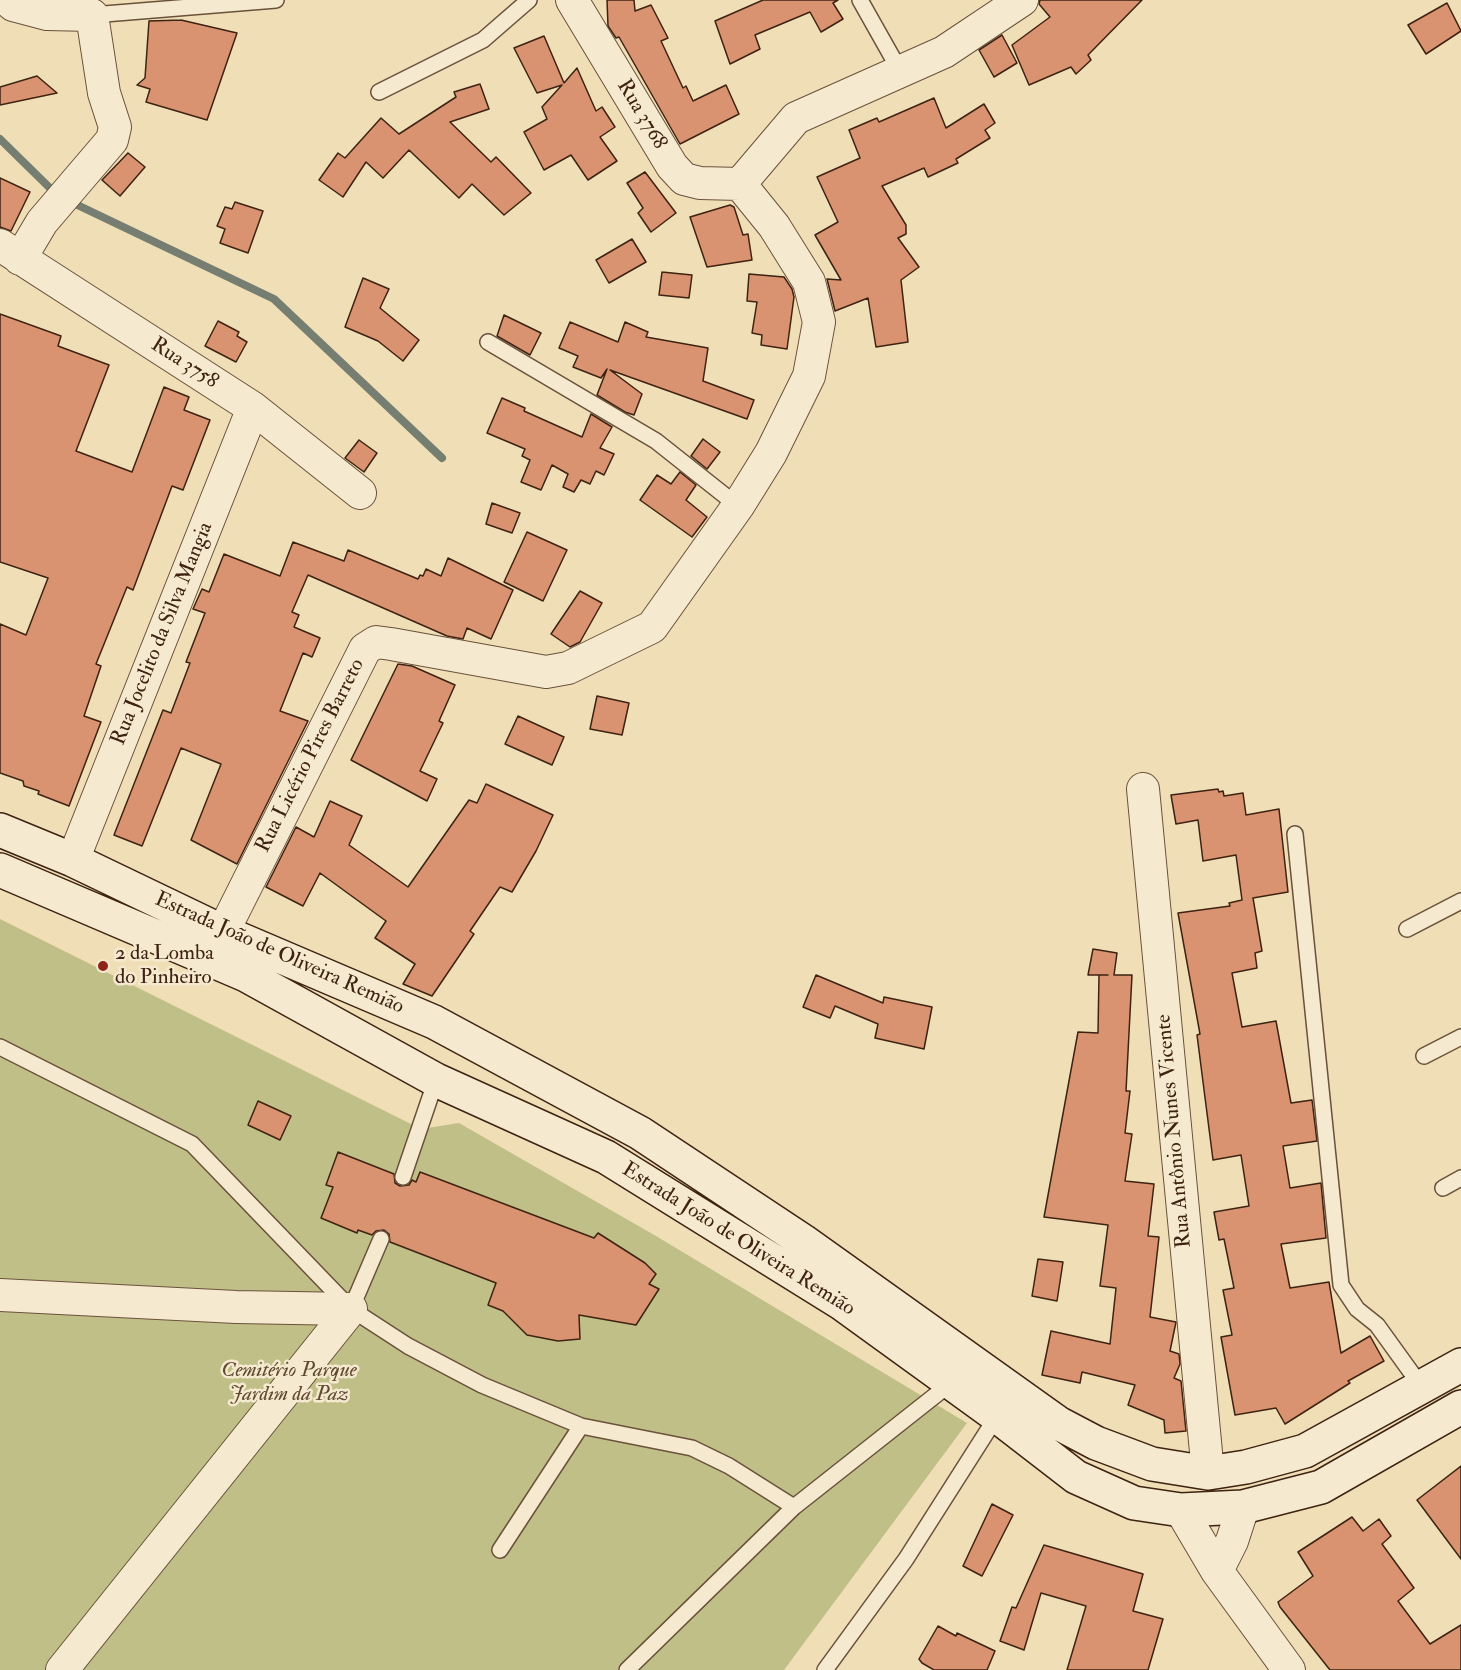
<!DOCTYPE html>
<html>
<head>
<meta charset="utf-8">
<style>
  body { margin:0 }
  canvas { display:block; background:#efdeb6 }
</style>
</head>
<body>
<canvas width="1461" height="1670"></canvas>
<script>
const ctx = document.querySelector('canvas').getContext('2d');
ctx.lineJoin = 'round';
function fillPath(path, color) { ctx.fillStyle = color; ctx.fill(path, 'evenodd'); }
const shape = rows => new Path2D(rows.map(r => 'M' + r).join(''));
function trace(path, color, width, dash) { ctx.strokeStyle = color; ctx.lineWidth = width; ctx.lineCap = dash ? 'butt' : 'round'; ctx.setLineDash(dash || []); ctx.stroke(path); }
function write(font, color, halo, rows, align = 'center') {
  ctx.font = font + ' "IM FELL Double Pica",serif'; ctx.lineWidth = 5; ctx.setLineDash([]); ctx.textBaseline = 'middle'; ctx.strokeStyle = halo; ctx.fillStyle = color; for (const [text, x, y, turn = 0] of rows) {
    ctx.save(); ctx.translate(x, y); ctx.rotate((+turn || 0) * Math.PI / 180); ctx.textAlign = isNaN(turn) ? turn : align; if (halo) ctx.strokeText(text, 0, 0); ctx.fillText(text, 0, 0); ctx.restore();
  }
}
fillPath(shape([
  [0,919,421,1129,459,1123,656,1236,967,1423,784,1670,0,1670]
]), '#c1bf88');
trace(shape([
  [0,139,57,195],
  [69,201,274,299,442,458]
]), '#757e70', 8);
const building = shape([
  [607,0,634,0,635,11,651,5,668,38,661,41,683,88,686,86,693,101,726,85,739,114,680,144,619,37,616,38,608,26,607,0],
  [763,0,838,0,833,3,843,19,821,32,810,12,755,35,760,49,730,64,715,21,763,0],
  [1040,0,1142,0,1088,55,1091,60,1076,74,1071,67,1029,85,1012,45,1050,17,1039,4,1040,0],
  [1447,3,1461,31,1426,54,1408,25,1447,3],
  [181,20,237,33,207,120,146,102,150,89,137,85,145,78,149,21,181,20],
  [1002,35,1017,63,994,77,979,50,1002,35],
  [544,36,564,83,577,68,596,111,602,107,615,127,600,137,617,161,588,180,571,155,544,170,524,132,547,119,542,107,562,85,537,93,514,48,544,36],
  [37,76,57,93,0,105,0,87,37,76],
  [480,84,489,109,450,122,491,162,496,157,531,193,504,215,472,184,459,198,409,150,383,178,366,162,343,197,319,180,338,153,345,158,381,118,399,134,456,97,454,92,480,84],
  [934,98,946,128,984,104,995,123,985,130,990,138,956,159,958,163,928,177,924,168,882,186,906,225,906,234,898,238,919,267,901,280,908,342,876,347,868,298,835,311,827,279,841,280,815,235,838,222,817,177,860,158,849,130,877,118,879,122,934,98],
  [128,153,145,167,120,196,102,180,128,153],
  [645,172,676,213,651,232,638,213,643,208,627,183,645,172],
  [0,178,30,192,11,231,0,227,0,178],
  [235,202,263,211,248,253,220,243,225,229,217,226,225,207,232,209,235,202],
  [730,205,734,207,743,235,748,234,752,260,707,267,690,217,730,205],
  [632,239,646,262,609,283,596,260,632,239],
  [662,272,692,275,689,298,659,295,662,272],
  [749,274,784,277,792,289,794,297,787,349,761,345,762,335,752,333,757,302,747,301,749,274],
  [363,278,389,289,380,308,419,340,403,361,378,341,345,327,363,278],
  [0,314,61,336,58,346,109,365,76,451,132,472,164,387,189,397,184,410,210,420,183,490,172,486,133,590,127,587,96,664,101,666,84,716,101,722,69,806,38,794,39,791,24,786,23,781,0,773,0,624,26,635,48,578,0,562,0,314],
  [504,315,541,333,530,355,497,336,504,315],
  [218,321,239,332,237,336,247,342,236,362,205,346,218,321],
  [570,322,618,342,625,322,648,332,646,337,708,348,703,381,754,400,747,419,610,370,642,394,634,415,625,412,597,395,607,369,601,378,573,367,578,356,559,348,570,322],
  [502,398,525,408,524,411,582,437,591,414,612,427,600,448,614,454,604,475,596,471,590,484,581,480,574,492,563,487,568,474,552,465,541,490,521,482,530,460,522,456,525,449,487,433,502,398],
  [703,439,720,452,707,469,691,456,703,439],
  [359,440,377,453,364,472,345,458,359,440],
  [680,472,696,485,686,500,707,517,692,537,640,500,657,475,671,484,680,472],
  [492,503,520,513,512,533,486,524,492,503],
  [527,532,567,550,543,601,504,582,527,532],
  [293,542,344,561,348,550,418,579,420,575,423,576,426,569,441,576,448,558,513,590,491,639,467,628,463,639,447,636,308,575,292,612,299,615,294,627,320,638,312,657,303,653,280,711,308,721,237,864,191,840,221,764,181,748,142,846,114,835,163,710,171,713,190,663,186,662,205,613,193,609,202,589,209,592,224,554,280,576,293,542],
  [580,591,602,603,580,642,570,647,551,634,580,591],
  [398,664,412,666,455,685,439,721,443,723,420,771,437,779,427,801,351,760,398,664],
  [597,696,629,703,622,735,590,729,597,696],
  [518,716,564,737,552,765,505,744,518,716],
  [486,784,553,815,536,851,512,892,500,887,470,931,474,934,432,996,403,984,415,964,375,938,386,921,320,873,303,906,266,887,296,827,314,837,330,801,362,816,349,845,408,887,469,800,477,803,486,784],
  [1218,789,1219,792,1223,791,1224,796,1243,793,1246,815,1279,809,1288,892,1253,898,1262,951,1255,953,1257,968,1232,973,1242,1027,1276,1021,1291,1103,1312,1100,1317,1141,1283,1146,1290,1188,1321,1183,1326,1238,1281,1244,1290,1288,1329,1282,1341,1353,1370,1336,1384,1361,1348,1381,1350,1383,1285,1424,1276,1408,1235,1415,1221,1337,1232,1335,1223,1290,1234,1288,1224,1239,1219,1240,1214,1212,1249,1206,1241,1155,1213,1160,1197,1035,1200,1034,1178,913,1230,906,1229,903,1242,900,1236,855,1203,861,1198,820,1176,824,1171,795,1218,789],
  [1093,949,1117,953,1114,975,1132,975,1126,1091,1130,1091,1125,1133,1132,1134,1125,1181,1154,1184,1148,1236,1159,1237,1150,1317,1176,1322,1170,1351,1179,1354,1180,1364,1174,1378,1181,1381,1186,1431,1165,1433,1164,1420,1128,1405,1135,1385,1082,1372,1080,1383,1042,1375,1051,1331,1110,1344,1116,1288,1100,1286,1108,1225,1044,1217,1078,1032,1098,1033,1099,975,1108,975,1088,975,1093,949],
  [816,975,883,1003,884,997,932,1007,924,1049,875,1038,878,1024,835,1006,830,1018,803,1007,816,975],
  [258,1101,291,1116,280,1140,248,1125,258,1101],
  [338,1152,394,1174,395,1183,400,1186,409,1185,412,1180,416,1182,420,1172,594,1238,598,1233,645,1263,656,1274,649,1284,659,1289,636,1325,579,1315,580,1339,558,1341,527,1335,503,1311,488,1305,496,1283,390,1242,389,1234,384,1230,376,1231,372,1235,358,1230,357,1233,321,1218,333,1187,326,1185,338,1152],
  [1038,1259,1063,1262,1057,1301,1032,1296,1038,1259],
  [1461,1466,1461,1559,1417,1500,1461,1466],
  [992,1504,1013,1515,982,1576,963,1566,992,1504],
  [1352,1517,1363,1531,1379,1519,1391,1536,1382,1544,1414,1588,1398,1601,1430,1644,1461,1625,1461,1670,1330,1670,1280,1607,1278,1602,1313,1576,1298,1552,1352,1517],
  [1044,1545,1143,1574,1133,1611,1163,1619,1148,1670,1067,1670,1086,1606,1041,1593,1024,1650,1000,1641,1012,1607,1016,1608,1044,1545],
  [938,1626,956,1636,957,1633,995,1651,987,1670,934,1670,922,1663,919,1659,938,1626]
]);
fillPath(building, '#d99370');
trace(building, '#3e2212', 1.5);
const lane = shape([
  [860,0,900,71],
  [92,15,276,0],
  [379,92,483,40,529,0],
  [488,342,656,441,738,506],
  [1295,834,1341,1285,1357,1309,1377,1325,1421,1386],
  [1407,929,1461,901],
  [0,1047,192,1144,351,1309,408,1346,482,1385,581,1426,692,1448,729,1466,794,1507],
  [1424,1056,1461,1037],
  [403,1177,436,1080],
  [1443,1188,1461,1178],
  [351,1309,381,1239],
  [500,1550,581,1426],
  [627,1670,794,1507,951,1383],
  [825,1670,906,1559,997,1416]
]);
const street = shape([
  [8,0,13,5,47,14,92,15,104,93,115,127,112,140,42,222,20,259],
  [572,0,672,166,684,179,700,183,740,184],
  [0,245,253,408,360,493],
  [1143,789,1208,1473],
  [73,860,253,408],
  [223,932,365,649,376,642,391,644,546,672,568,668,652,627,738,506,771,453,809,376,819,322,809,282,774,226,740,184,796,118,944,52,1022,0],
  [0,1295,236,1307,351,1309],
  [1181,1510,1217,1571,1289,1670],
  [1217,1571,1232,1541,1243,1507],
  [62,1670,351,1309]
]);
const secondary = shape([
  [0,830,73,860,223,932,434,1022,640,1133,803,1241,1058,1423,1096,1443,1152,1464,1208,1473,1246,1467,1305,1451,1461,1365],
  [0,870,246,975,436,1080,606,1157,841,1303,997,1416,1076,1477,1134,1503,1181,1510,1243,1507,1321,1487,1461,1407]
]);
trace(lane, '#6a513b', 18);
trace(street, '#6a513b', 34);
trace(secondary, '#3e2212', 36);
trace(lane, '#f5ead0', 15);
trace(street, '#f5ead0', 32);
trace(secondary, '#f5ead0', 33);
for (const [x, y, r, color] of [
  [103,966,6,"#8f2418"]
]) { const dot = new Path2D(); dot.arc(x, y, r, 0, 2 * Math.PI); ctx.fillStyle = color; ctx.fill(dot); trace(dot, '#f5ead0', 2); }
write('21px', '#3e2212', '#f5ead0', [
  ["Rua 3768",641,115,59],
  ["Rua 3758",184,364,33],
  ["Rua Jocelito da Silva Mangia",163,634,-68],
  ["Rua Licério Pires Barreto",311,756,-63],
  ["Estrada João de Oliveira Remião",279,954,24],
  ["Rua Antônio Nunes Vicente",1175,1131,-95],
  ["Estrada João de Oliveira Remião",738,1240,32]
]);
write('21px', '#3e2212', '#f5ead0', [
  ["2 da Lomba",115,954],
  ["do Pinheiro",115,978]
], 'left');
write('italic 21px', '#5f4930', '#f5ead0', [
  ["Cemitério Parque",289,1371],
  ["Jardim da Paz",289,1395]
]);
</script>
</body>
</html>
